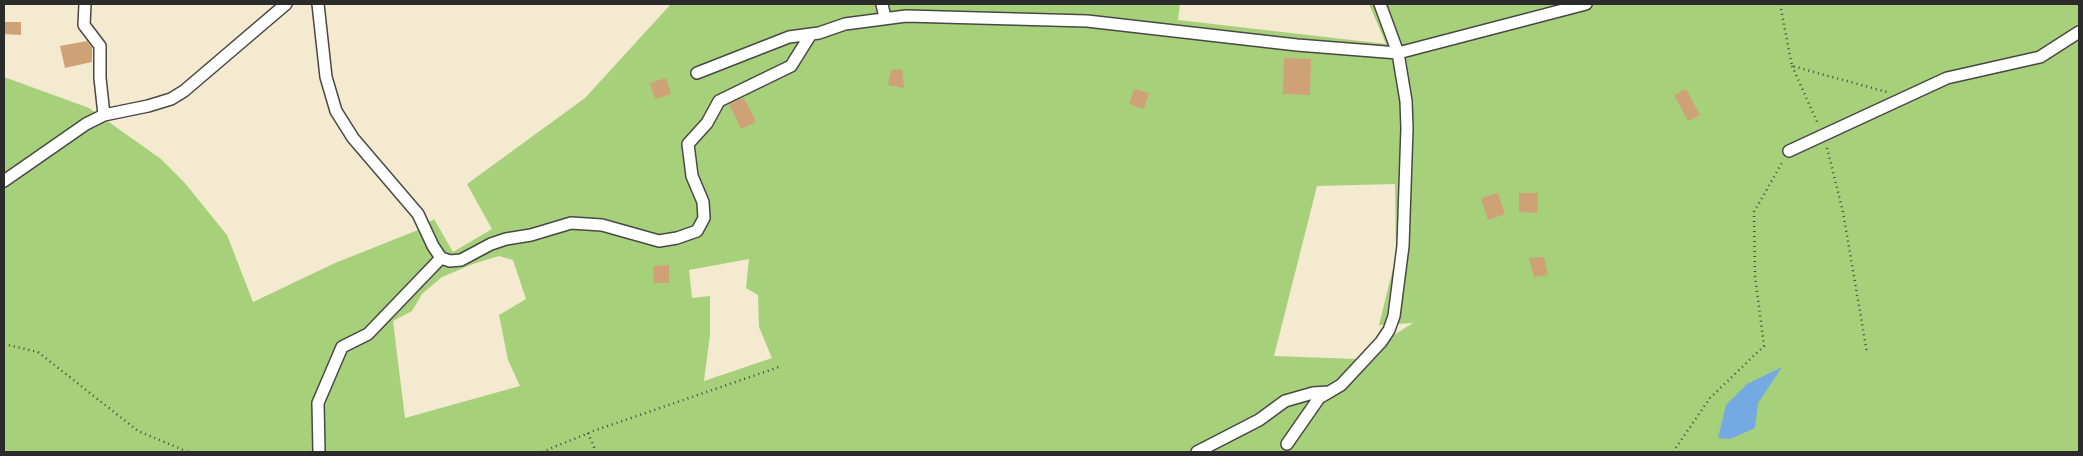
<!DOCTYPE html>
<html>
<head>
<meta charset="utf-8">
<style>
  body { margin:0 }
  #map { position:relative; width:2083px; height:456px; overflow:hidden; background:#f3ead0; font-family:Mali,sans-serif }
  canvas { display:block }
  .frame { position:absolute; inset:0; border:5px solid #2b2b2b; pointer-events:none }
</style>
</head>
<body>
<div id="map">
<canvas width="2083" height="456"></canvas>
<div class="frame"></div>
</div>
<script>
const ctx = document.querySelector('canvas').getContext('2d');
ctx.lineJoin = 'round';
function fillPath(path, color) { ctx.fillStyle = color; ctx.fill(path, 'evenodd'); }
const shape = rows => new Path2D(rows.map(r => 'M' + r).join(''));
function trace(path, color, width, dash) { ctx.strokeStyle = color; ctx.lineWidth = width; ctx.lineCap = dash ? 'butt' : 'round'; ctx.setLineDash(dash || []); ctx.stroke(path); }
fillPath(shape([
  [671,4,1180,4,1178,20,1386,44,1369,4,2079,4,2079,452,4,452,4,77,89,108,161,159,184,182,227,235,253,302,335,263,418,230,434,219,453,252,492,229,467,184,585,98],
  [1395,184,1396,256,1379,325,1413,323,1356,359,1274,356,1317,186],
  [499,256,513,260,526,299,499,315,508,360,520,386,405,418,393,321,412,311,422,294,442,277,473,264],
  [749,259,746,288,758,295,759,327,772,358,704,381,710,335,710,296,692,298,689,270]
]), '#a7d07b');
fillPath(shape([
  [1782,367,1758,403,1755,428,1730,439,1718,438,1726,405,1747,384]
]), '#74a9e2');
fillPath(shape([
  [4,22,21,22,21,35,4,34],
  [87,41,92,48,92,62,65,68,60,46],
  [1284,58,1311,59,1310,95,1283,94],
  [902,69,904,88,888,85,891,70],
  [666,78,671,94,655,99,650,83],
  [1134,89,1149,93,1144,109,1129,104],
  [1686,89,1700,115,1688,121,1674,95],
  [744,98,756,122,741,129,729,104],
  [1498,193,1505,214,1488,220,1481,198],
  [1519,193,1538,193,1537,213,1519,212],
  [1544,257,1548,275,1534,277,1529,258],
  [669,265,669,283,654,283,653,266]
]), '#cfa176');
const street = shape([
  [85,4,84,25,100,46,100,78,104,115],
  [318,4,326,77,336,111,353,138,418,214,433,246,441,258,450,261,461,260,491,244,506,239,531,235,571,223,602,225,659,241,677,238,697,231,704,218,703,202,692,176,688,144,707,123,719,101,791,66,811,34],
  [882,4,885,18],
  [697,73,789,37,819,33,845,24,906,16,1087,21,1297,45,1398,53,1586,4],
  [1789,151,1947,78,2040,57,2079,32],
  [4,181,86,124,104,115,148,106,171,99,184,91,286,4],
  [1287,444,1319,398,1341,385,1381,342,1389,330,1394,316,1403,246,1407,128,1406,101,1398,53,1380,4],
  [319,452,318,403,342,347,368,334,441,258],
  [1197,452,1259,420,1285,401,1313,393,1328,392]
]);
trace(street, '#494844', 14);
trace(shape([
  [1780,4,1792,66,1887,92],
  [1792,66,1818,124],
  [1827,148,1843,212,1867,353],
  [4,344,38,352,138,431,188,452],
  [588,433,596,452],
  [542,452,596,430,779,367],
  [1673,452,1710,398,1764,346,1755,276,1754,212,1783,161]
]), '#494844', 2.5, [1, 4]);
trace(street, '#fff', 11);
</script>
</body>
</html>
